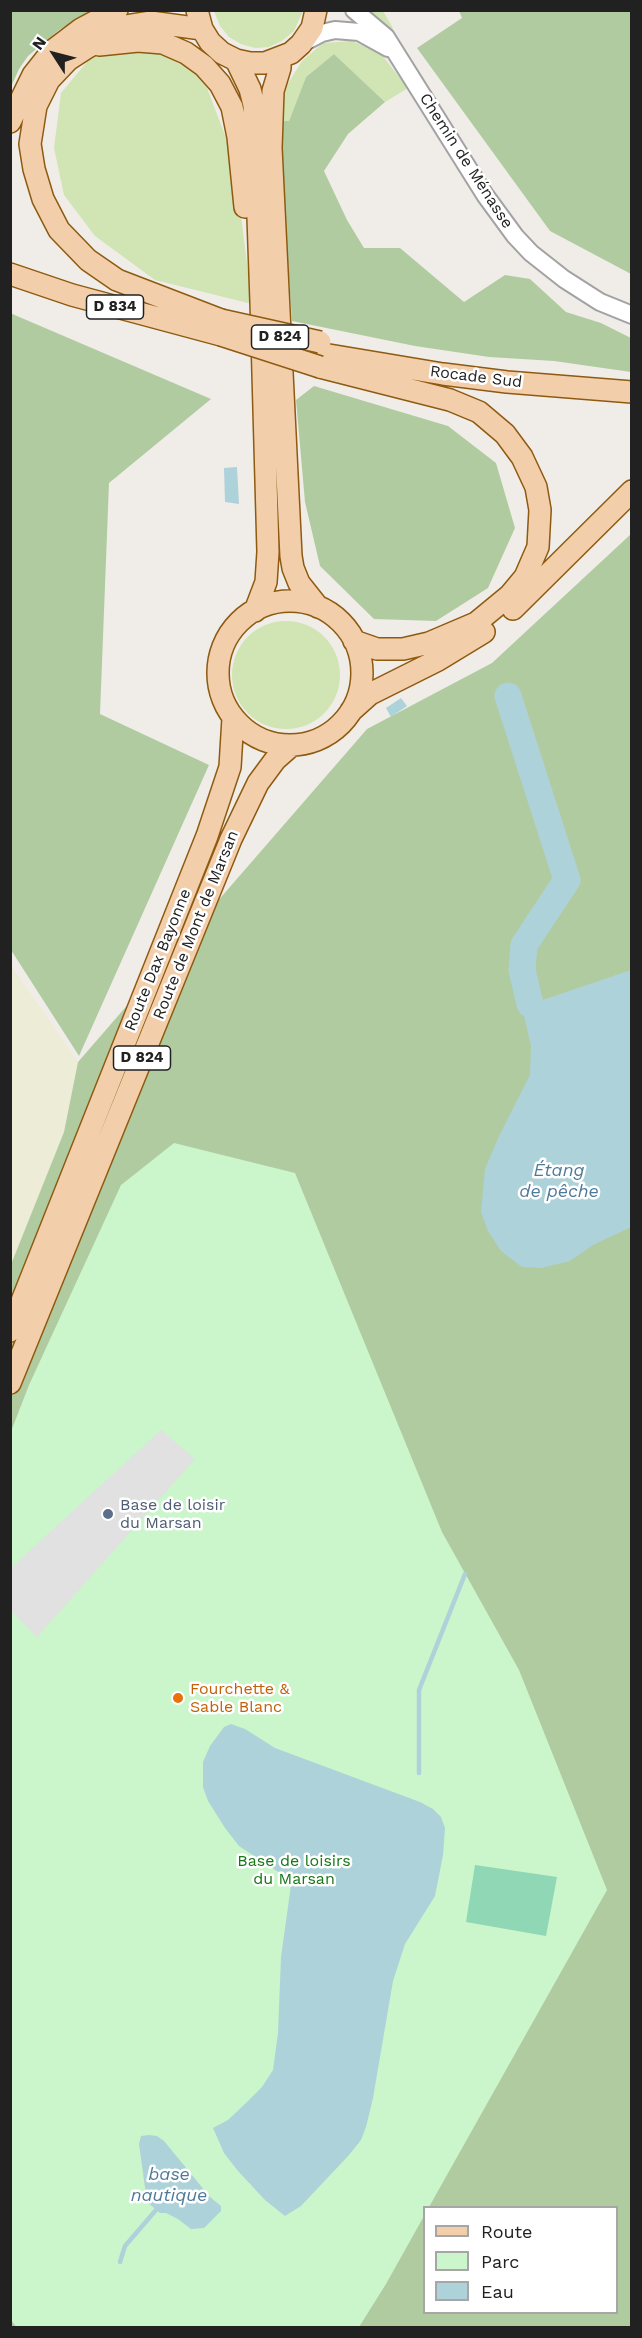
<!DOCTYPE html>
<html>
<head>
<meta charset="utf-8">
<style>
  body { margin:0 }
  #map { position:relative; width:642px; height:2338px; overflow:hidden; background:#f0ede8; font-family:"Work Sans",sans-serif }
  canvas { display:block }
  .frame { position:absolute; inset:0; border:12px solid #212121; pointer-events:none }
  .legend { position:absolute; left:423px; top:2206px; width:195px; height:108px; box-sizing:border-box; background:#fff; border:2px solid #a6a6a6; margin:0; padding:8px 10px; list-style:none; font-size:18px; color:#212121 }
  .legend li { display:flex; align-items:center; gap:12px; height:30px }
  .legend b { width:30px; border:2px solid #a6a6a6 }
  .north { position:absolute; left:24px; top:24px; width:60px; height:60px; -webkit-text-stroke:4px #fff; paint-order:stroke; rotate:306deg; font-size:16px; font-weight:700; line-height:24px; text-align:center; color:#212121 }
  .north::after { content:''; display:block; margin:auto; width:21px; height:27px; background:#212121; clip-path:polygon(50% 0,100% 100%,50% 72%,0 100%) }
</style>
</head>
<body>
<div id="map">
<canvas width="642" height="2338"></canvas>
<div class="frame"></div>
<ul class="legend">
<li><b style="height:8px;background:#f3ceab"></b>Route</li>
<li><b style="height:16px;background:#cbf5cb"></b>Parc</li>
<li><b style="height:16px;background:#aed2d9"></b>Eau</li>
</ul>
<div class="north">N</div>
</div>
<script>
const ctx = document.querySelector('canvas').getContext('2d');
ctx.lineJoin = 'round';
function fillPath(path, color) { ctx.fillStyle = color; ctx.fill(path, 'evenodd'); }
const shape = rows => new Path2D(rows.map(r => 'M' + r).join(''));
function trace(path, color, width, dash) { ctx.strokeStyle = color; ctx.lineWidth = width; ctx.lineCap = dash ? 'butt' : 'round'; ctx.setLineDash(dash || []); ctx.stroke(path); }
function write(font, color, halo, rows, align = 'center') {
  ctx.font = font + ' "Work Sans",sans-serif'; ctx.lineWidth = 5; ctx.setLineDash([]); ctx.textBaseline = 'middle'; ctx.strokeStyle = halo; ctx.fillStyle = color; for (const [text, x, y, turn = 0] of rows) {
    ctx.save(); ctx.translate(x, y); ctx.rotate((+turn || 0) * Math.PI / 180); ctx.textAlign = isNaN(turn) ? turn : align; if (halo) ctx.strokeText(text, 0, 0); ctx.fillText(text, 0, 0); ctx.restore();
  }
}
fillPath(shape([
  [11,965,78,1062,64,1132,11,1267]
]), '#edecd6');
fillPath(shape([
  [214,11,214,10,303,11,294,31,282,41,269,47,255,48,241,44,229,37,220,26],
  [363,11,383,11,393,28,388,33],
  [139,38,186,61,207,88,234,159,252,304,155,280,95,236,64,195,54,148,61,93,95,52],
  [352,41,381,54,408,88,385,102,334,54,306,77,289,121,278,121,287,85,302,61,323,43],
  '232 675a54 54 0 1 1 108 0a54 54 0 1 1-108 0Z'
]), '#d0e4b4');
fillPath(shape([
  [11,10,91,10,91,11,59,30,28,56,19,69,11,87],
  [459,11,631,11,631,274,550,231,417,48,462,18],
  [334,54,385,102,348,134,324,171,347,220,364,248,400,248,464,302,505,275,530,279,566,312,601,323,631,338,631,372,554,361,489,357,415,346,292,321,278,121,289,121,306,77],
  [10,313,211,399,109,483,100,714,209,765,79,1056,11,950],
  [314,386,448,426,496,463,515,528,488,588,436,621,374,619,320,566,305,502,296,400],
  [631,534,631,2327,11,2327,10,1267,64,1132,78,1062,367,729,492,663],
  [424,2208,616,2208,616,2312,424,2312]
]), '#b1cba1');
fillPath(shape([
  [174,1143,295,1173,442,1532,519,1670,607,1890,429,2207,424,2208,424,2216,386,2284,359,2327,17,2328,11,2320,10,1434,29,1385,121,1185]
]), '#cbf5cb');
fillPath(shape([
  [475,1865,557,1877,546,1936,466,1922]
]), '#8fd7b5');
fillPath(shape([
  [161,1430,195,1459,37,1637,11,1611,11,1568]
]), '#e1e1e1');
fillPath(shape([
  [237,467,239,504,225,502,224,468],
  [401,698,407,706,391,717,386,708],
  [631,970,631,1227,593,1245,570,1261,541,1268,522,1267,501,1251,488,1231,481,1212,485,1169,499,1136,530,1075,531,1046,522,1007],
  [231,1724,245,1729,275,1748,420,1802,433,1809,441,1817,445,1828,443,1855,435,1896,405,1944,393,1981,373,2098,366,2127,361,2140,349,2155,301,2206,285,2216,265,2200,238,2171,224,2153,213,2128,228,2120,246,2103,262,2087,273,2070,278,2033,281,1957,291,1885,286,1877,239,1846,225,1828,208,1801,203,1787,203,1762,210,1746,224,1727],
  [149,2135,157,2136,164,2141,210,2197,221,2206,221,2211,204,2228,191,2229,178,2219,166,2213,160,2213,147,2202,139,2144,141,2136]
]), '#aed2d9');
trace(shape([
  [419,1773,419,1690,465,1574],
  [120,2262,125,2246,156,2210]
]), '#aed2d9', 4.5);
trace(shape([
  [508,696,567,880,524,945,522,970,530,1004]
]), '#aed2d9', 27);
const tertiary = shape([
  [354,10,386,37,485,195,515,236,531,253,564,279,600,302,632,315],
  [301,44,322,33,335,30,359,32,388,48]
]);
const primary = shape([
  [197,10,202,29,210,42,222,53,236,60,250,63,265,63,291,53,301,44,312,28,316,10],
  [202,29,150,22,125,26,88,47,68,60,49,80,36,106,30,144,34,169,43,199,59,230,88,260,117,280,221,320],
  [99,45,138,41,163,43,186,53,204,66,220,84,232,107,238,137,245,207],
  [280,59,280,68,273,91,271,148,291,556,293,568,299,583,318,607],
  [236,60,250,89,254,105,261,302,268,552,266,582,255,611],
  [10,122,33,75,52,51,81,29,117,10],
  [10,274,72,295,221,335],
  [323,354,443,374,507,382,632,392],
  [320,367,450,400,479,412,505,434,522,457,536,487,540,510,538,547,525,577,510,595,476,623,429,643,403,649,377,649,354,641],
  '218 673a72 72 0 1 1 144 0a72 72 0 1 1-144 0Z',
  [513,609,632,491],
  [351,711,370,694,438,660,484,632],
  [10,1331,207,836,230,767,233,718],
  [10,1383,231,839,258,783,275,760,292,745]
]);
trace(tertiary, '#a2a2a2', 20);
trace(primary, '#8e5a10', 24);
trace(tertiary, '#fff', 16);
trace(primary, '#f3ceab', 21);
const primaryBridge = shape([
  [221,320,320,342],
  [221,335,320,367]
]);
trace(primaryBridge, '#8e5a10', 24, []);
trace(primaryBridge, '#f3ceab', 21);
for (const [x, y, r, color] of [
  [108,1514,6,"#5c6f8a"],
  [178,1698,6,"#e8710a"]
]) { const dot = new Path2D(); dot.arc(x, y, r, 0, 2 * Math.PI); ctx.fillStyle = color; ctx.fill(dot); trace(dot, '#fff', 2); }
for (const [x, y, w] of [
  [115,307,57],
  [280,337,57],
  [142,1058,57]
]) { const box = new Path2D(); box.roundRect(x - w / 2, y - 12, w, 24, 4.5); ctx.fillStyle = '#fff'; ctx.fill(box); trace(box, '#212121', 1.5); }
write('bold 15px', '#212121', null, [
  ["D 834",115,307],
  ["D 824",280,337],
  ["D 824",142,1058]
]);
write('16px', '#212121', '#fff', [
  ["Chemin de Ménasse",466,161,57],
  ["Rocade Sud",476,377,7],
  ["Route de Mont de Marsan",196,925,-68],
  ["Route Dax Bayonne",158,960,-68]
]);
write('16px', '#4e5e75', '#fff', [
  ["Base de loisir",120,1505],
  ["du Marsan",120,1523]
], 'left');
write('16px', '#c56008', '#fff', [
  ["Fourchette &",190,1689],
  ["Sable Blanc",190,1707]
], 'left');
write('16px', '#187618', '#fff', [
  ["Base de loisirs",294,1861],
  ["du Marsan",294,1879]
]);
write('italic 18px', '#4f7998', '#fff', [
  ["Étang",559,1171],
  ["de pêche",559,1192],
  ["base",169,2175],
  ["nautique",169,2196]
]);
</script>
</body>
</html>
